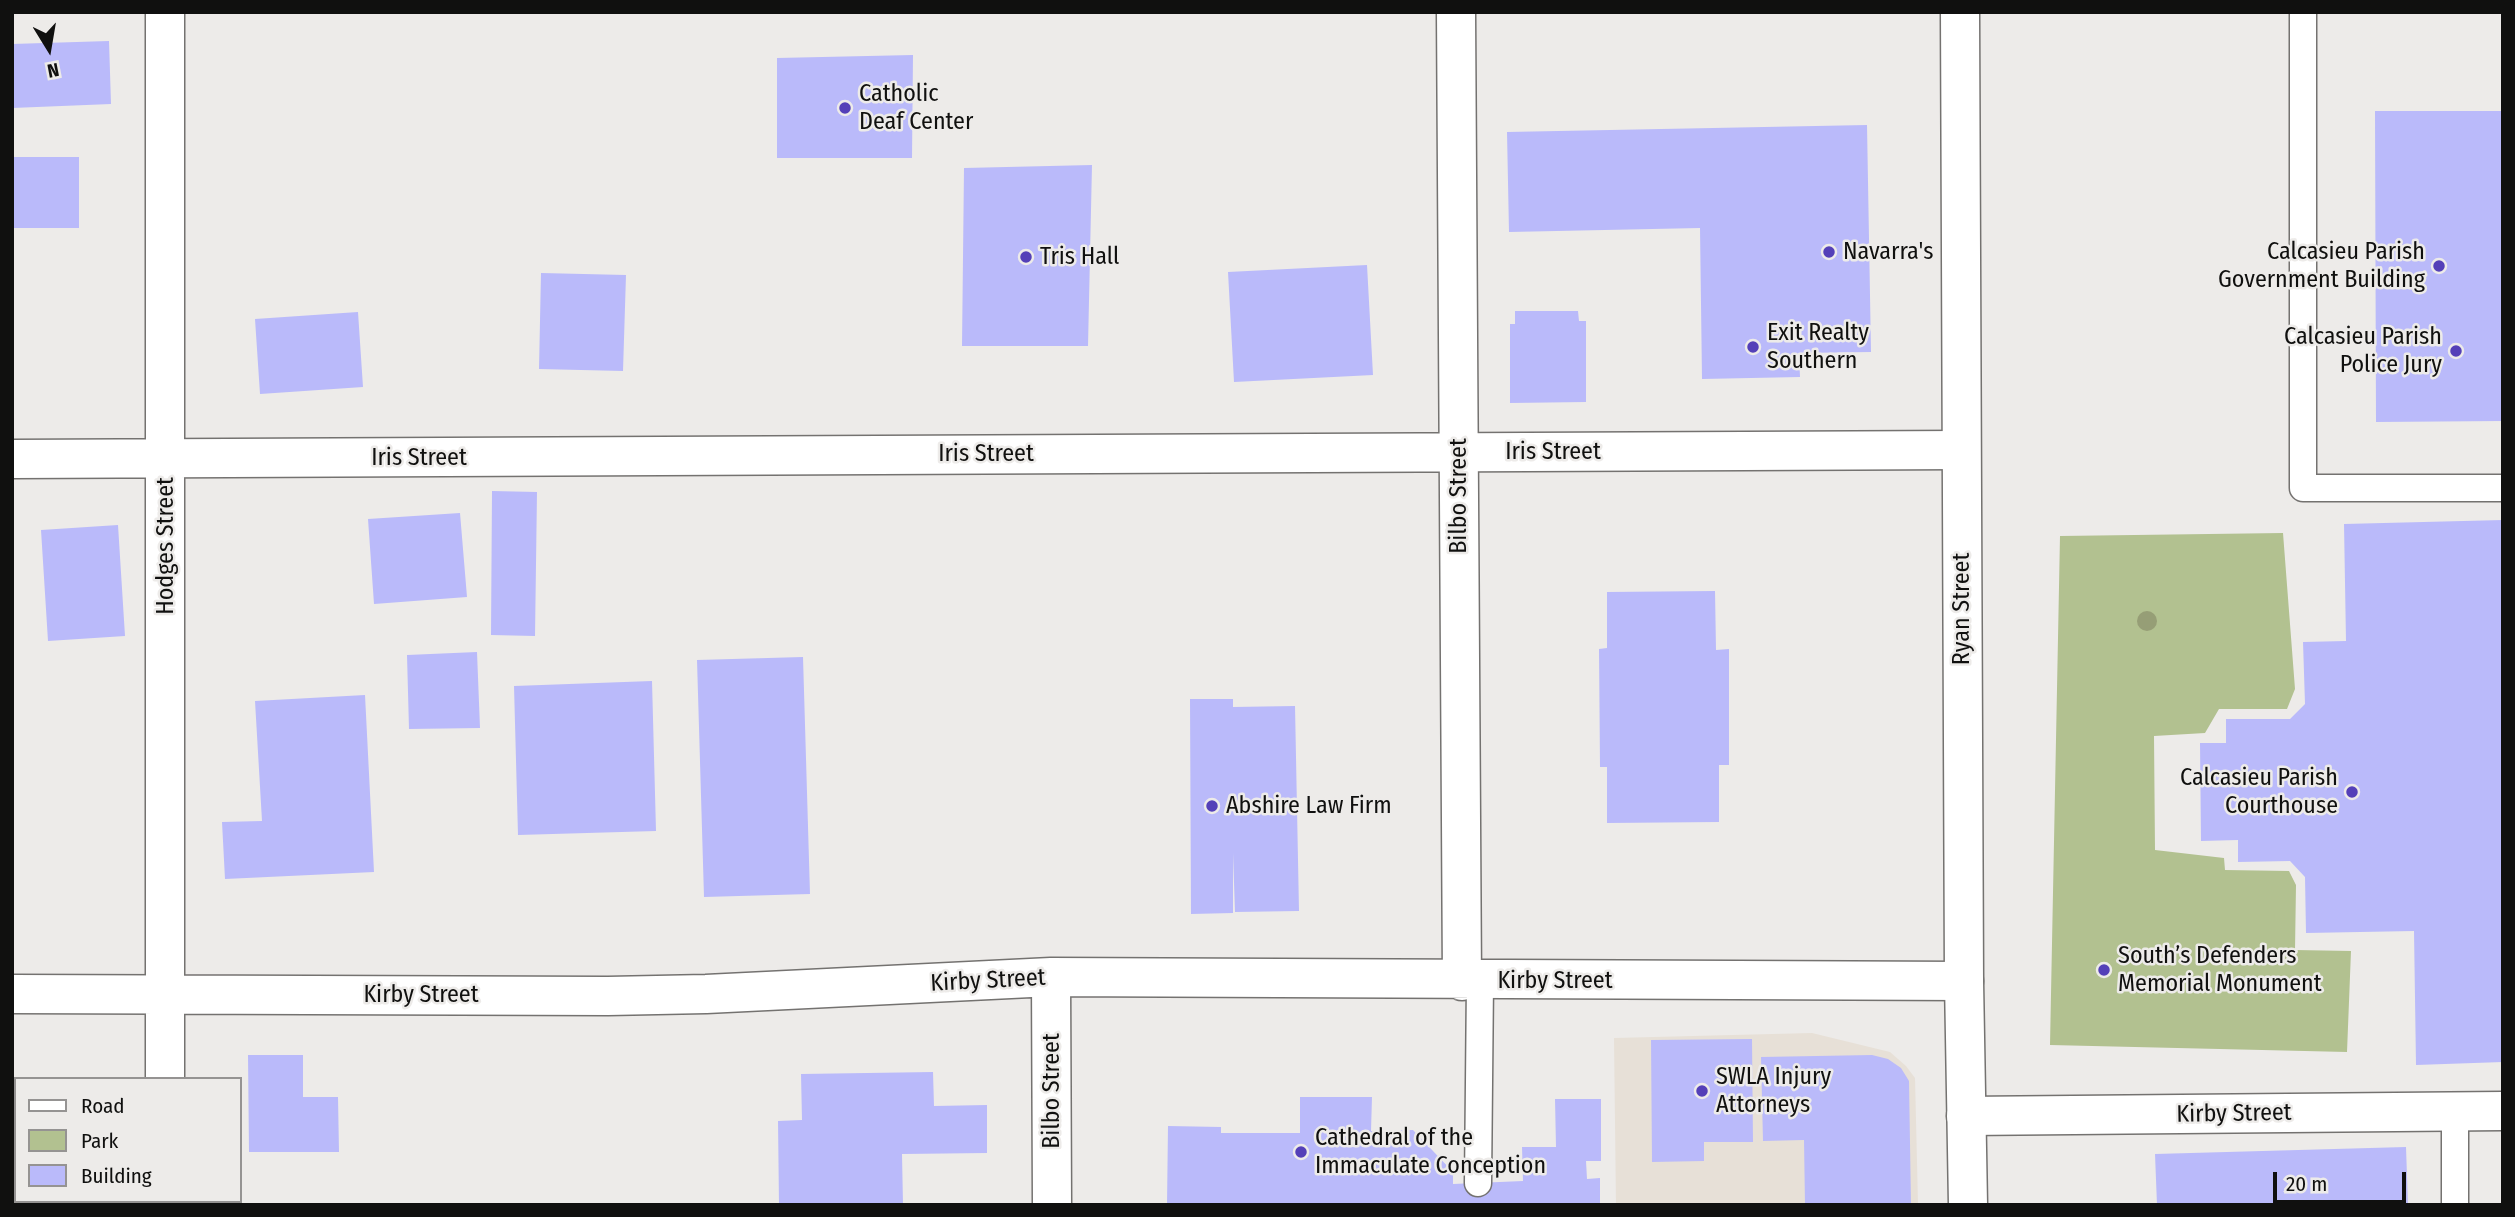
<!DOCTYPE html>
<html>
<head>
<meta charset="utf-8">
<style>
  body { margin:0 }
  #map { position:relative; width:2515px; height:1217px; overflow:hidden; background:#edebe9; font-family:"Fira Sans Condensed",sans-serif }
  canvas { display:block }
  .frame { position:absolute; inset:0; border:14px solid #10100f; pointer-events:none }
  .legend { position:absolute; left:14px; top:1077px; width:228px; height:126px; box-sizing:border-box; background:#edebe9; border:2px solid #959392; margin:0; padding:9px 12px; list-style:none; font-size:21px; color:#10100f }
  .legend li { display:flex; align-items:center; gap:14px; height:35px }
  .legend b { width:35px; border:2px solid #959392 }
  .north { position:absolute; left:14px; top:14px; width:70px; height:70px; -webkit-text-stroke:5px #edebe9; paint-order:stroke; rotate:169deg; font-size:19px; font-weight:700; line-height:28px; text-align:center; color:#10100f }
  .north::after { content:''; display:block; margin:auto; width:24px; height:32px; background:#10100f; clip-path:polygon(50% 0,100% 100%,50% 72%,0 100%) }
  .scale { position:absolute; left:2273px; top:1172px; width:133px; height:32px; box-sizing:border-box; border:4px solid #10100f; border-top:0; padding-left:9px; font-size:21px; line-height:24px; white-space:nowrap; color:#10100f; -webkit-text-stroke:5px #edebe9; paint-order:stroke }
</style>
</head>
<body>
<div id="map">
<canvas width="2515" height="1217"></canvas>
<div class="frame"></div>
<ul class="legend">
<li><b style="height:9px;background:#fff"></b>Road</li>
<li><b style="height:19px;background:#b2c190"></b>Park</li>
<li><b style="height:19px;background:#babafa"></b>Building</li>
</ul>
<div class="north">N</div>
<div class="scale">20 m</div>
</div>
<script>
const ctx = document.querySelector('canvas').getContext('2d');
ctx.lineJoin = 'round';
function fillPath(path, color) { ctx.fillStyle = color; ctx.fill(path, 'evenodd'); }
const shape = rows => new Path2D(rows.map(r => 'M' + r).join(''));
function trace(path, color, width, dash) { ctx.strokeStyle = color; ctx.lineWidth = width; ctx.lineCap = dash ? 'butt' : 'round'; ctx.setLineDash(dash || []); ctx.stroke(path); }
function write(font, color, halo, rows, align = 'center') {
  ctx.font = font + ' "Fira Sans Condensed",sans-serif'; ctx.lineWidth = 5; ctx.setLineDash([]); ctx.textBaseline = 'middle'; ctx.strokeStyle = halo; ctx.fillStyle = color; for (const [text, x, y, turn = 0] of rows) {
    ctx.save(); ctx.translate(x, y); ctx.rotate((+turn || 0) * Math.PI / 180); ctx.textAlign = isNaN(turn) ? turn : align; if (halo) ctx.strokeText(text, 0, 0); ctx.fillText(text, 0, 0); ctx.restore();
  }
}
fillPath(shape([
  [1812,1033,1890,1052,1906,1066,1915,1078,1918,1205,1616,1205,1614,1038]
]), '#e7e0d7');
fillPath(shape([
  [2283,533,2295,689,2287,709,2219,709,2205,733,2154,736,2155,850,2224,858,2225,870,2289,871,2296,885,2295,950,2351,951,2347,1052,2050,1045,2060,536]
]), '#b2c190');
fillPath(shape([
  [109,41,111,104,12,108,12,44],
  [913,55,912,158,777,158,777,58],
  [2375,111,2503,111,2503,421,2376,422],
  [1867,125,1871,352,1799,353,1800,377,1702,379,1700,228,1509,232,1507,132],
  [12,157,79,157,79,228,12,228],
  [1092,165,1088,346,962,346,964,168],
  [1367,265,1373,375,1234,382,1228,272],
  [541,273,626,275,623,371,539,369],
  [1515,311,1578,311,1579,321,1586,321,1586,402,1510,403,1510,324,1515,324],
  [358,312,363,387,260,394,255,319],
  [492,491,537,492,535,636,491,635],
  [460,513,467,597,374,604,368,519],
  [2503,520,2503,1062,2416,1065,2414,931,2306,933,2305,877,2290,861,2238,862,2238,840,2201,841,2200,743,2226,743,2226,719,2290,719,2305,704,2303,642,2346,641,2344,524],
  [118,525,125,636,48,641,41,530],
  [1715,591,1716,650,1729,649,1729,765,1719,765,1719,822,1607,823,1607,767,1600,767,1599,649,1607,648,1607,592],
  [477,652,480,728,409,729,407,655],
  [803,657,810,894,704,897,697,660],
  [652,681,656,831,518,835,514,686],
  [365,695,374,872,225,879,222,822,262,821,255,701],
  [1190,699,1233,699,1233,707,1295,706,1299,911,1235,912,1233,853,1233,913,1191,914],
  [1752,1039,1753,1142,1704,1142,1704,1161,1652,1162,1651,1040],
  [248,1055,303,1055,303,1097,338,1097,339,1152,249,1152],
  [1872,1055,1888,1059,1901,1068,1909,1081,1911,1205,1805,1205,1804,1140,1763,1141,1761,1057],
  [933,1072,934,1106,987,1105,987,1153,902,1154,903,1205,779,1205,778,1121,802,1120,801,1074],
  [1300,1097,1372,1097,1371,1131,1413,1130,1453,1172,1453,1184,1523,1181,1522,1147,1556,1147,1555,1099,1601,1099,1601,1161,1586,1161,1587,1179,1600,1178,1600,1205,1167,1205,1168,1126,1221,1127,1221,1133,1300,1133],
  [2406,1147,2408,1205,2157,1205,2155,1154]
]), '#babafa');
const lane = shape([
  [2303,12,2303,488,2503,488],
  [1478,1183,1480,981],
  [2455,1205,2455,1112]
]);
const street = shape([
  [165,12,165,1079],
  [1456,12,1462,981],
  [12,459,1961,450],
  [1051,977,1052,1205],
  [12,994,608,996,706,994,1051,977,1964,981],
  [1966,1116,2503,1111],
  [167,1201,167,1205]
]);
const secondary = shape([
  [1960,12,1964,981,1968,1205]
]);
trace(lane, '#747270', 29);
trace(street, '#747270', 41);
trace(secondary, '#747270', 41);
trace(lane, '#fff', 26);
trace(street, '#fff', 38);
trace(secondary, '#fff', 38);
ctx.fillStyle = '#969e76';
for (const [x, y] of [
  [2147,621]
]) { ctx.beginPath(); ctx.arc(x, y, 10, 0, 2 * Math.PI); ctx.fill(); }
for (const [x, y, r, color] of [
  [845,108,7,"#5440b8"],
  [1829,252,7,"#5440b8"],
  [1026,257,7,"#5440b8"],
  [2439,266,7,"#5440b8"],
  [1753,347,7,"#5440b8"],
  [2456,351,7,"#5440b8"],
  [2352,792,7,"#5440b8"],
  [1212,806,7,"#5440b8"],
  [2104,970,7,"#5440b8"],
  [1702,1091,7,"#5440b8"],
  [1301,1152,7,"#5440b8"]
]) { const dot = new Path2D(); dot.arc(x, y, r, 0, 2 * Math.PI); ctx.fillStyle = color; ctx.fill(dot); trace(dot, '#edebe9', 2.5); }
write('24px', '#10100f', '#edebe9', [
  ["Catholic",859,94],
  ["Deaf Center",859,122],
  ["Navarra's",1843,252],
  ["Calcasieu Parish",2425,252,"right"],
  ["Government Building",2425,280,"right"],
  ["Tris Hall",1040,257],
  ["Exit Realty",1767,333],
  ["Southern",1767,361],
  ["Calcasieu Parish",2442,337,"right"],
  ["Police Jury",2442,365,"right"],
  ["Calcasieu Parish",2338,778,"right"],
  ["Courthouse",2338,806,"right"],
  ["Abshire Law Firm",1226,806],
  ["South’s Defenders",2118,956],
  ["Memorial Monument",2118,984],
  ["SWLA Injury",1716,1077],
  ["Attorneys",1716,1105],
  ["Cathedral of the",1315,1138],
  ["Immaculate Conception",1315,1166]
], 'left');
write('24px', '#10100f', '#edebe9', [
  ["Iris Street",1553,452],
  ["Iris Street",986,454],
  ["Iris Street",419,458],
  ["Bilbo Street",1459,496,-90],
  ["Hodges Street",166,546,-90],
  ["Ryan Street",1962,609,-90],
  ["Kirby Street",988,981,-3],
  ["Kirby Street",1555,981],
  ["Kirby Street",421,995],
  ["Bilbo Street",1052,1091,-90],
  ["Kirby Street",2234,1114,-1]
]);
</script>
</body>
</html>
